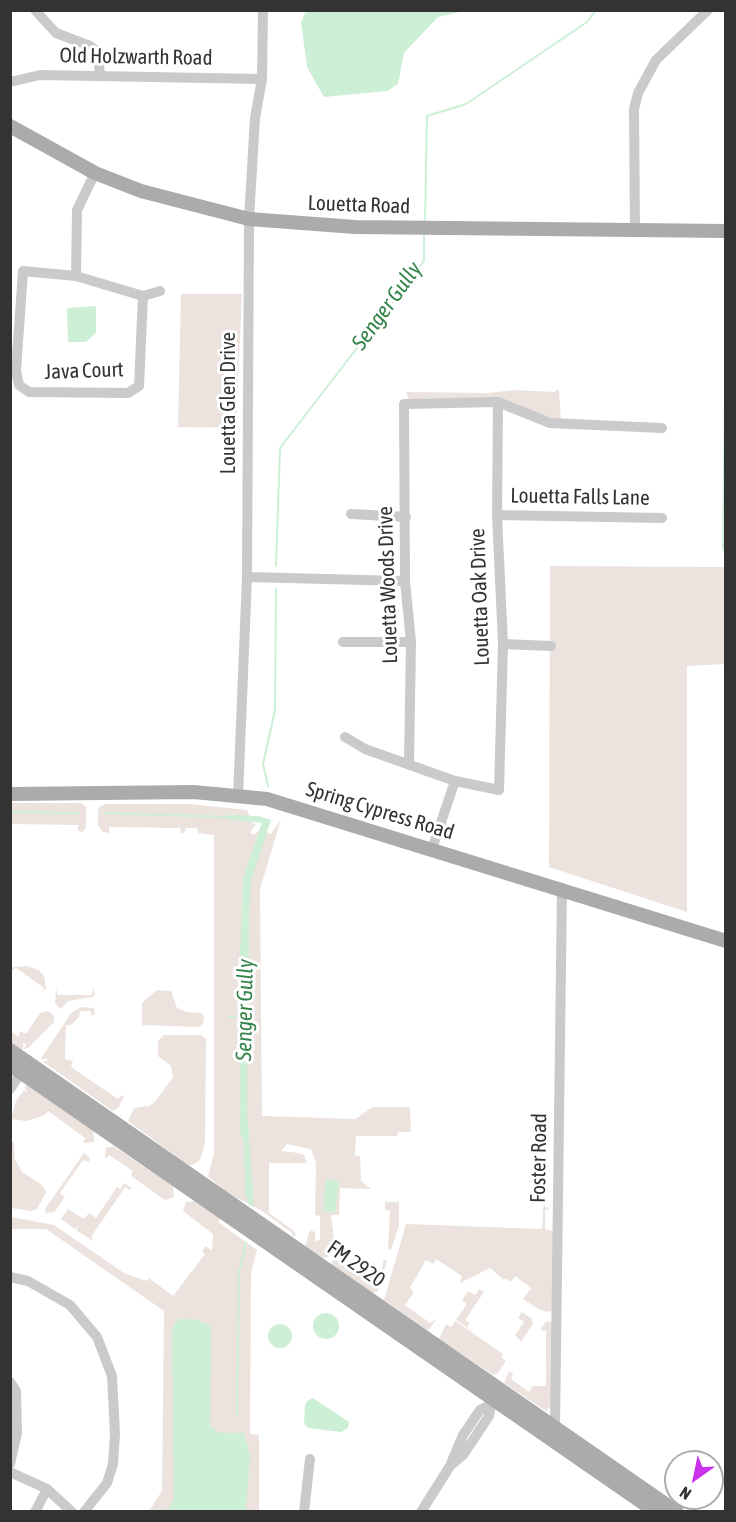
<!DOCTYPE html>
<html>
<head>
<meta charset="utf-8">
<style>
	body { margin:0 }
	#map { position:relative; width:736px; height:1522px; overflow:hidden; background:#fff; font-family:"Asap Condensed",sans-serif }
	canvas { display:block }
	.frame { position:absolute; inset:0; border:12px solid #333; pointer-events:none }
	.north { position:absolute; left:664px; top:1450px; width:60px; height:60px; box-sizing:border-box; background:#fff; border:2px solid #adadad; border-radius:50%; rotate:213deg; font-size:16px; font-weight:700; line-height:24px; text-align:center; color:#333 }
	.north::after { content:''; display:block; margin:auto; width:21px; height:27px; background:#ca31ed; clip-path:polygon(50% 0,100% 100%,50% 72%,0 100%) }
</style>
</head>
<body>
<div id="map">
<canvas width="736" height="1522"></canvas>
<div class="frame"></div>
<div class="north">N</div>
</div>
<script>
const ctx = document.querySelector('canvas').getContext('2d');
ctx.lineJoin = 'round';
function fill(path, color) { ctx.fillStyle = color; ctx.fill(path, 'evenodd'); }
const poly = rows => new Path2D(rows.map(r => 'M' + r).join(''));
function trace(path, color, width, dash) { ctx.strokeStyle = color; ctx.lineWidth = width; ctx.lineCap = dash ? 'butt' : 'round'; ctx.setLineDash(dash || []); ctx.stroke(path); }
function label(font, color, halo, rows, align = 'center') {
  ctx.font = font + ' "Asap Condensed",sans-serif'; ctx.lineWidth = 6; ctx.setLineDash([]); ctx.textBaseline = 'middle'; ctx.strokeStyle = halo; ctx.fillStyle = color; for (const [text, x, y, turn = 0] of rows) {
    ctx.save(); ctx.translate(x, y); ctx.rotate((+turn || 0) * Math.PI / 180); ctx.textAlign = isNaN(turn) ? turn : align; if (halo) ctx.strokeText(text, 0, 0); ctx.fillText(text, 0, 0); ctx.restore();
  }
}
fill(poly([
	[181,294,242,294,236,428,178,427],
	[559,389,561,421,494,399,426,398,410,401,406,392,487,393,516,390,554,392],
	[550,566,725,567,725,664,687,666,687,912,549,867],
	[11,803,81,803,86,807,86,828,82,832,77,830,79,825,11,824],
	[107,804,189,804,247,810,252,823,256,824,250,832,254,835,259,830,271,834,281,819,260,889,262,1116,355,1119,373,1107,410,1107,411,1132,398,1132,397,1136,356,1136,355,1156,360,1156,361,1181,371,1189,340,1188,339,1215,331,1215,335,1248,328,1257,323,1258,305,1246,310,1230,315,1232,315,1241,320,1240,320,1216,315,1215,316,1163,311,1149,287,1144,281,1151,299,1153,304,1155,307,1163,269,1163,269,1213,294,1231,296,1235,293,1237,292,1233,262,1211,226,1192,208,1176,214,1153,214,835,198,833,197,828,186,828,184,833,181,833,180,828,109,827,109,833,103,832,98,826,98,810,100,806],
	[27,966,39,970,44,976,46,988,42,993,44,988,16,968,11,971,13,967],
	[93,989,95,993,93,997,68,1001,61,1009,55,1003,56,989,58,995,92,995],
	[157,990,171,991,177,1008,187,1012,201,1013,204,1017,203,1024,199,1027,142,1025,142,1003],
	[81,1007,94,1008,95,1014,91,1016,91,1011,80,1011,79,1017,71,1025,66,1025,65,1059,73,1061,71,1067,118,1099,122,1095,124,1097,118,1108,113,1111,42,1061,48,1061,46,1058,41,1060,42,1057,71,1013],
	[49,1011,54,1016,54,1022,28,1048,24,1049,26,1044,23,1043,23,1049,20,1049,11,1042,10,1031,19,1037,20,1031,26,1034,40,1013],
	[164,1035,201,1035,206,1039,205,1143,200,1160,193,1165,188,1165,128,1121,134,1108,149,1106,155,1102,173,1077,171,1066,158,1056,158,1041],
	[27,1085,93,1130,94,1142,83,1143,85,1138,48,1111,43,1116,26,1121,11,1119,16,1101,24,1090,28,1093,24,1087],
	[11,1142,14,1142,15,1159,22,1172,42,1185,46,1192,37,1209,32,1211,11,1208],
	[113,1146,173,1186,174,1197,165,1200,131,1176,133,1171,109,1155,105,1159,106,1148],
	[84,1153,90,1158,89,1162,83,1160,60,1193,65,1197,54,1212,46,1213,45,1209],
	[124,1183,132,1188,130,1190,125,1187,91,1237,95,1242,76,1230,79,1224,75,1229,61,1219,68,1209,84,1219,89,1213,96,1218,117,1187,120,1189],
	[544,1197,545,1207,550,1208,545,1210,545,1229,553,1231,553,1310,547,1312,540,1310,523,1299,531,1288,515,1276,511,1282,505,1278,504,1280,490,1268,460,1283,462,1276,436,1259,433,1264,426,1260,410,1288,414,1292,405,1305,430,1323,436,1319,430,1329,427,1330,384,1300,406,1224,542,1229],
	[195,1201,220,1218,218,1222,257,1250,251,1273,250,1434,259,1435,259,1511,149,1511,162,1491,164,1311,46,1229,11,1229,11,1217,54,1225,124,1273,147,1281,149,1278,173,1296,205,1254,202,1252,205,1246,212,1250,213,1234,183,1211,186,1202],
	[385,1202,399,1202,399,1226,391,1250,388,1249,390,1211,385,1210],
	[334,1258,377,1288,384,1259,387,1261,378,1291,373,1293,331,1264],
	[479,1289,484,1292,465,1320,470,1323,467,1327,477,1335,456,1320,467,1304,462,1300,468,1291,475,1295],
	[522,1312,532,1319,533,1324,521,1342,515,1335,524,1322,518,1318],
	[455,1321,503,1354,501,1357,506,1361,498,1373,493,1375,439,1339,446,1324,451,1327],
	[546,1321,554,1322,552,1405,546,1411,504,1383,509,1371,513,1374,511,1379,529,1392,533,1386,546,1386,546,1331,540,1330]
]), '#ece3de');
fill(poly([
	[306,11,306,10,464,11,438,17,404,53,398,84,387,91,324,97,307,67,301,22],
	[96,306,96,333,86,342,68,342,67,308],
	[725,315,725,555,722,548],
	[228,815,258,816,271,820,251,881,249,916,247,1110,254,1207,249,1205,245,1192,244,1145,240,1131,240,954,243,878,262,823,227,819],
	[326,1179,339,1181,335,1213,323,1211],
	'313 1326a13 13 0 1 1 26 0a13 13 0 1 1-26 0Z',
	[180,1319,194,1319,211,1325,210,1427,221,1433,244,1433,250,1456,246,1511,167,1511,174,1499,172,1333,174,1324],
	'268 1336a12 12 0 1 1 24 0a12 12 0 1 1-24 0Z',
	[313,1398,349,1422,348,1428,341,1432,308,1428,304,1423,305,1405,307,1401]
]), '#cdefd6');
trace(poly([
	[425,223,427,116,466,104,587,22,596,10],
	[276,566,280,448,424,261,424,231],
	[268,786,263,764,275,710,276,589],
	[10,812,78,813],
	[105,813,228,817],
	[229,1017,244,1016],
	[237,1414,239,1272,246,1242]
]), '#cdefd6', 2);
trace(poly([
	[35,10,56,33,90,46,98,52,100,76],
	[10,82,40,75,262,79],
	[635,231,634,109,638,93,656,60,708,10],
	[76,276,77,210,95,173],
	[143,296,139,386,128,393,29,392,19,385,16,371,23,271,76,276,143,296,160,291],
	[351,514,406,517],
	[497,515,662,518],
	[247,577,405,581],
	[343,642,411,642],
	[503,644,551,646],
	[345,737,365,749,455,781,499,790,503,644,497,515,498,402],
	[409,764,411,642,405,581,404,404,498,402,550,423,662,428],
	[238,796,247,577,249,219,255,118,262,79,263,10],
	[432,849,455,781],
	[10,1089,25,1067],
	[10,1277,28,1281,70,1305,97,1337,112,1376,115,1434,113,1464,107,1483,84,1512],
	[10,1382,16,1391,17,1433,10,1464],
	[555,1428,562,888],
	[450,1466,463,1455,489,1416,492,1400],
	[10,1472,47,1489,72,1512],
	[35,1512,47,1489],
	[304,1512,310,1459],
	[421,1512,450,1466,463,1435,480,1410,490,1405]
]), '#cacaca', 10);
trace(poly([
	[10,126,95,173,141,191,249,219,355,227,726,231],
	[10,794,194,792,267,799,726,941],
	[10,1050,677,1512],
	[10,1065,656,1512]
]), '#ababab', 14);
label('21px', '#333', '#fff', [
	["Old Holzwarth Road",136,57,1],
	["Louetta Road",359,205,2],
	["Java Court",84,371,-2],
	["Louetta Glen Drive",228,403,-90],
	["Louetta Falls Lane",580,497,1],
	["Louetta Woods Drive",388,585,-92],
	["Louetta Oak Drive",480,597,-92],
	["Spring Cypress Road",380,811,17],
	["Foster Road",539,1158,-89],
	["FM 2920",356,1264,35]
]);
label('italic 22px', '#35854b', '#fff', [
	["Senger Gully",387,306,-54],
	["Senger Gully",245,1010,-89]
]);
</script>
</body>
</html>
